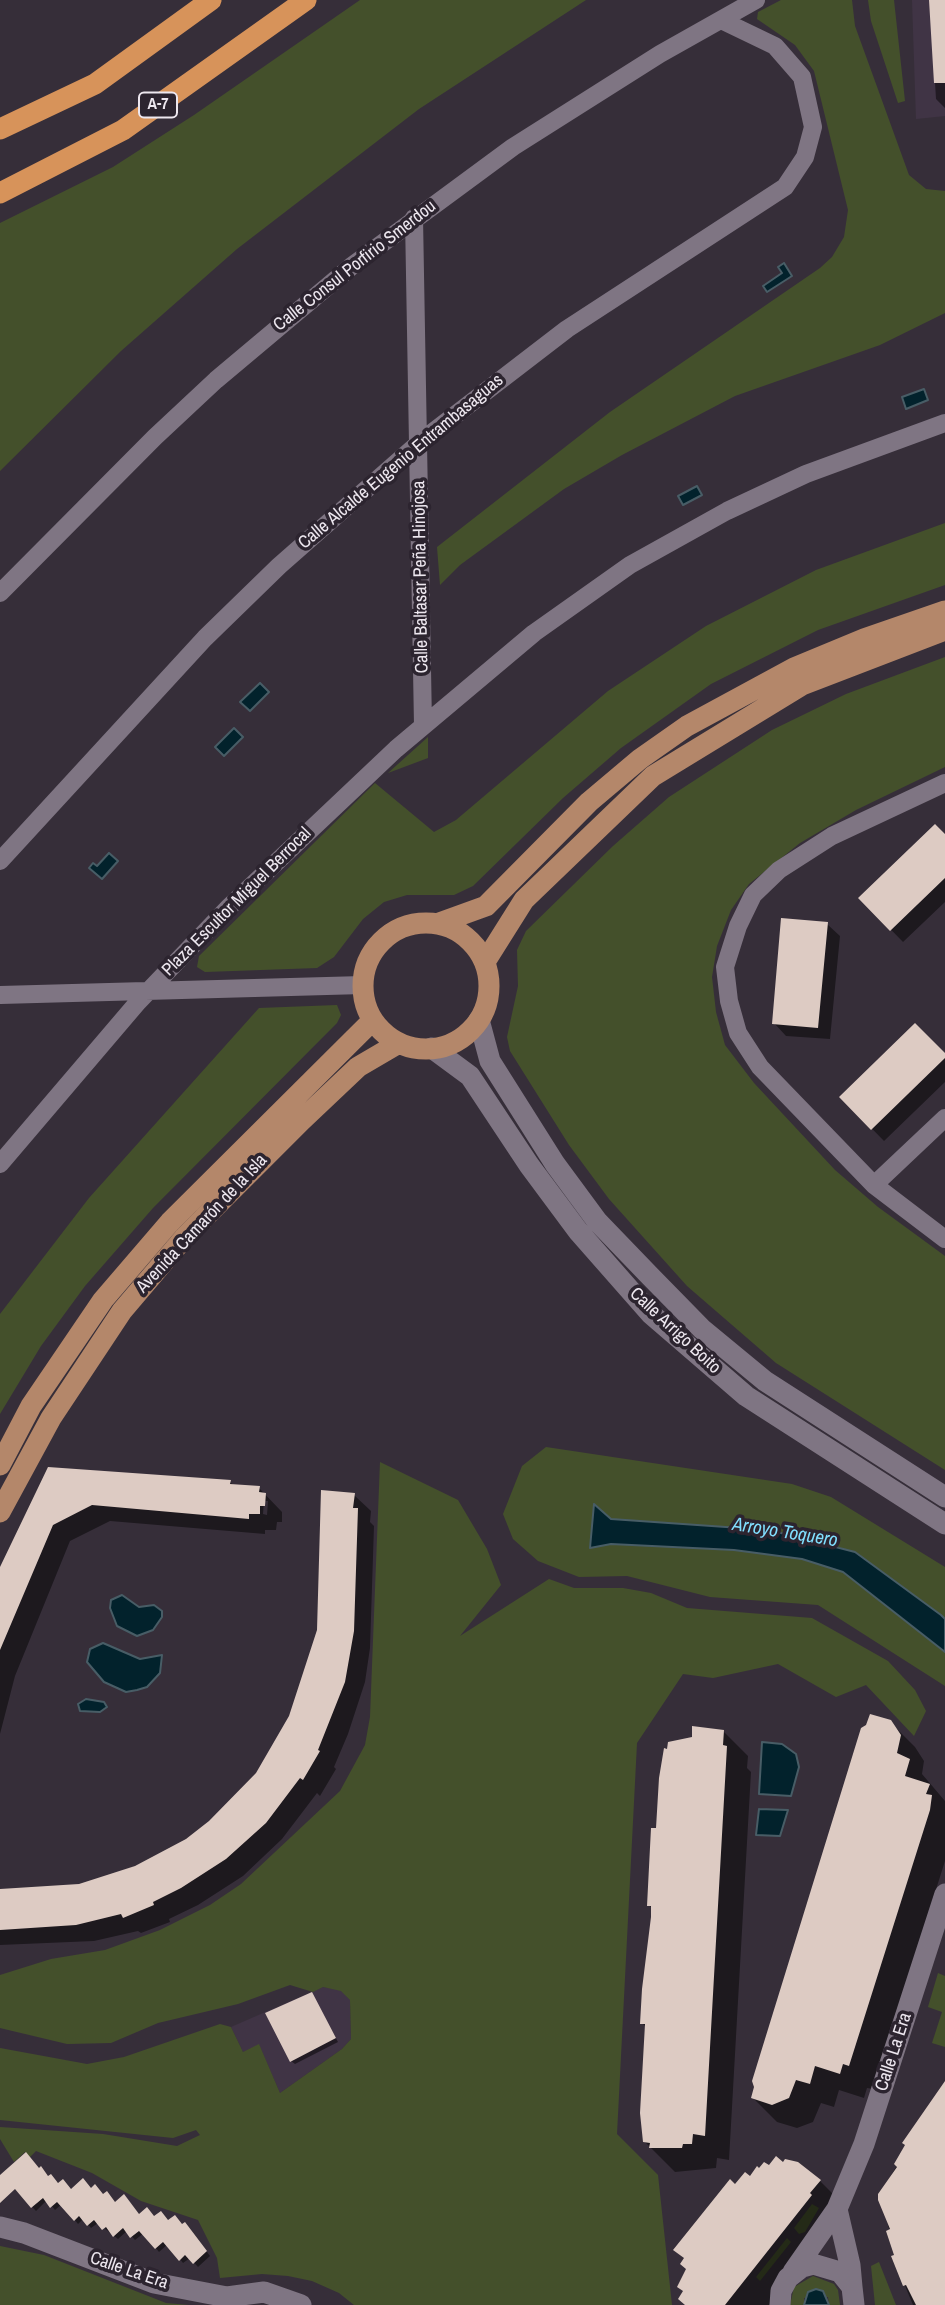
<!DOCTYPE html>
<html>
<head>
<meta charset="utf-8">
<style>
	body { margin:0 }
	canvas { display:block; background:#362e39 }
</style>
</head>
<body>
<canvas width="945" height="2305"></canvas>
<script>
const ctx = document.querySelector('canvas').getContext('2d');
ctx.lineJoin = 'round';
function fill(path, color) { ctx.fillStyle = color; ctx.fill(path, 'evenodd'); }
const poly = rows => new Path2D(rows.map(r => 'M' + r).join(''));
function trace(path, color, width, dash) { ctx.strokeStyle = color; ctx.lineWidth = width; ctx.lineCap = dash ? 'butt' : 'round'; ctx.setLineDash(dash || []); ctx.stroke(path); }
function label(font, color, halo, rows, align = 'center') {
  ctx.font = font + ' "Archivo Narrow",sans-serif'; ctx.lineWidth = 7; ctx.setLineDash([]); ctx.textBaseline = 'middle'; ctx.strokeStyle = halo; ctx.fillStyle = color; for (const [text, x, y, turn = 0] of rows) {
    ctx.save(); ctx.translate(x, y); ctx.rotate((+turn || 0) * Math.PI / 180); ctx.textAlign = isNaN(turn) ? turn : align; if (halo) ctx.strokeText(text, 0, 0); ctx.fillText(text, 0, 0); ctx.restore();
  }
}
fill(poly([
	[912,0,945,0,945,116,916,119],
	[323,1987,341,1990,350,2000,351,2039,342,2049,280,2093,259,2045,243,2052,231,2027]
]), '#403445');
fill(poly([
	[360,0,586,0,419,109,237,249,121,351,0,471,0,223,113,167,194,115],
	[781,0,852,0,855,26,909,175,926,189,945,191,945,313,880,345,735,396,622,455,564,489,460,565,440,585,437,547,610,412,820,268,832,257,844,237,848,210,814,71,795,45,757,19,758,12],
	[868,0,894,0,905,101,898,103,871,21],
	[945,523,945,585,818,630,711,684,621,748,563,798,473,886,454,895,407,895,384,902,363,919,334,957,317,968,205,972,197,967,199,956,375,783,434,832,456,820,608,691,706,626,816,570],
	[945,657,945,767,856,810,800,843,749,884,731,910,717,946,712,977,716,1012,725,1045,754,1083,835,1170,878,1207,945,1256,945,1470,776,1363,687,1286,609,1199,569,1145,510,1051,507,1037,518,986,517,950,526,931,613,846,669,797,772,730,846,694],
	[428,737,428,758,388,773],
	[337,1005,341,1015,337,1023,153,1208,85,1286,41,1346,0,1414,0,1314,89,1198,259,1008],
	[546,1447,792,1484,831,1497,945,1567,945,1619,769,1530,611,1519,590,1547,611,1544,734,1550,802,1559,843,1572,945,1652,945,1686,818,1605,710,1597,627,1576,579,1577,538,1561,513,1539,503,1514,522,1466],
	[380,1462,458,1500,487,1549,501,1585,460,1636,549,1579,574,1588,623,1588,651,1593,687,1608,812,1618,888,1661,915,1690,926,1711,914,1736,866,1685,836,1697,778,1664,713,1678,683,1674,637,1743,617,2134,658,2175,672,2305,354,2305,339,2293,312,2281,288,2276,262,2274,220,2278,217,2258,198,2220,141,2201,92,2173,36,2151,30,2157,25,2152,14,2162,0,2139,0,2127,103,2134,177,2146,200,2135,196,2130,173,2138,0,2120,0,2048,87,2064,124,2057,220,2024,231,2027,243,2052,259,2044,280,2093,342,2049,351,2039,350,2000,341,1991,323,1987,313,1992,290,1985,238,2004,158,2023,111,2043,67,2044,0,2028,0,1975,51,1959,105,1950,160,1930,210,1905,241,1884,340,1791,365,1745,370,1717],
	[938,1973,945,1976,945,2047,932,2043,942,2012,928,2007],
	[812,2204,819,2208,805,2232,799,2234,794,2228],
	[787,2238,791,2242,760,2281,756,2277],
	[0,2246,44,2255,166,2303,189,2305,0,2305],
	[879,2262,896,2305,875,2305,871,2266],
	[813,2276,834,2284,838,2290,840,2305,829,2305,828,2297,804,2298,804,2305,790,2305,794,2287]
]), '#44502b');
const water = poly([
	[784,263,792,276,767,292,763,286,782,273,778,267,784,263],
	[924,389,928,400,906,409,902,397,924,389],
	[697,486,702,495,683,505,678,496,697,486],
	[260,683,269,692,250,711,240,702,260,683],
	[234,728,243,737,224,756,215,747,234,728],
	[109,853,118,861,102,879,89,868,93,863,97,866,109,853],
	[594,1504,611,1519,769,1530,855,1552,941,1615,945,1619,945,1652,843,1572,802,1559,734,1550,611,1544,590,1548,594,1504],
	[122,1595,139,1607,154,1605,162,1611,162,1617,153,1630,137,1636,117,1626,110,1608,111,1600,122,1595],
	[103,1643,140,1659,162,1655,160,1673,147,1687,137,1690,126,1692,104,1682,87,1662,90,1649,103,1643],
	[86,1699,104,1702,107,1707,100,1712,80,1711,78,1704,86,1699],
	[762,1742,782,1744,796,1754,799,1767,791,1796,759,1794,762,1742],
	[759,1809,788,1810,780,1836,756,1835,759,1809],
	[816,2289,823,2291,829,2305,804,2305,808,2292,816,2289]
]);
fill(water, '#02222c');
trace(water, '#485d66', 2);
fill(poly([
	[945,1,945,108,936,99,930,2],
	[945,836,945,902,903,942,860,898],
	[827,924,840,936,830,1039,786,1036,774,1023],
	[945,1055,945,1082,884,1141,841,1097],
	[49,1469,230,1482,234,1486,259,1488,282,1512,282,1522,277,1522,276,1530,265,1530,265,1534,110,1521,70,1541,15,1676,0,1734,0,1572],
	[264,1501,268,1501,267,1515,263,1514],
	[354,1495,371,1511,370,1522,374,1526,370,1648,365,1682,348,1734,334,1767,336,1769,320,1796,317,1793,282,1839,243,1876,198,1905,169,1919,170,1922,141,1933,138,1931,94,1941,0,1945,0,1889,51,1890,98,1881,160,1856,187,1840,225,1810,257,1774,291,1717,305,1678],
	[890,1722,915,1747,924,1761,922,1774,945,1801,945,1861,873,2089,867,2088,864,2098,839,2090,834,2107,821,2103,813,2122,797,2128,777,2122,753,2098],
	[694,1728,723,1731,748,1756,747,1768,751,1772,729,2160,717,2158,716,2168,675,2172,644,2141,646,2027,642,2023,653,1909,649,1905,657,1830,694,1739],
	[312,1994,338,2042,295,2064,291,2061],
	[945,2085,945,2305,913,2305,893,2257,896,2256,880,2194],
	[39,2170,71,2191,91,2190,139,2216,189,2228,210,2256,198,2267,190,2258,183,2263,168,2244,159,2252,144,2233,135,2240,127,2231,118,2239,98,2223,91,2228,83,2219,78,2224,62,2204,55,2210,47,2200,36,2211,2,2175],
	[750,2178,820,2181,844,2205,769,2305,686,2305,736,2186]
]), '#0007');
fill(poly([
	[929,0,945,0,945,83,934,83],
	[935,824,945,834,945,878,890,931,858,898],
	[781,918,828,922,818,1028,772,1024],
	[915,1023,945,1053,945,1058,871,1130,839,1097],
	[48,1467,231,1480,230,1484,260,1486,259,1492,266,1493,265,1506,260,1506,260,1514,249,1514,249,1519,92,1505,53,1525,0,1650,0,1567],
	[321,1490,355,1493,353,1508,358,1508,354,1631,345,1682,318,1750,320,1751,303,1780,300,1778,266,1823,226,1859,181,1888,153,1902,154,1905,123,1918,121,1914,76,1925,0,1930,0,1889,79,1884,135,1866,186,1839,209,1821,256,1773,289,1716,317,1630],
	[870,1714,891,1720,901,1735,897,1753,910,1759,905,1776,930,1784,926,1794,932,1795,930,1810,849,2066,843,2064,840,2074,815,2066,810,2084,796,2080,789,2098,772,2105,751,2098,754,2087,752,2081,861,1728,866,1725],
	[692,1726,724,1730,723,1745,727,1746,705,2136,693,2134,692,2144,683,2144,682,2148,649,2148,650,2143,643,2142,640,2113,645,2024,640,2024,642,1989,651,1917,651,1906,647,1906,651,1828,656,1828,659,1778,664,1748,667,1749,668,1742,692,1737],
	[312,1992,336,2038,290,2062,265,2013],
	[945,2081,945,2305,916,2305,906,2285,903,2286,891,2256,894,2255,886,2231,890,2229,878,2200,878,2194,897,2167,894,2164,905,2145,902,2143],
	[26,2152,39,2168,41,2166,48,2176,51,2174,58,2183,63,2179,71,2189,83,2178,91,2188,95,2184,103,2194,107,2191,115,2202,124,2194,139,2214,147,2207,154,2216,161,2211,168,2220,175,2215,182,2224,185,2222,207,2251,193,2264,185,2255,179,2261,163,2242,155,2249,139,2231,130,2238,123,2228,113,2237,106,2227,102,2230,94,2220,87,2226,79,2216,74,2221,57,2202,50,2208,43,2198,31,2208,15,2189,0,2203,0,2175],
	[776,2156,783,2162,785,2159,798,2162,821,2180,810,2193,812,2195,725,2305,685,2305,678,2299,683,2291,677,2287,686,2269,680,2264,684,2258,673,2250,730,2179,735,2184,745,2172,750,2176,757,2166,759,2168,764,2162,769,2165]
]), '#ddcbc3');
trace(poly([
	[414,218,423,725],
	[0,593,155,437,216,380,353,265,513,147,660,54,756,0],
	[945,783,832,836,779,870,753,895,738,926,725,967,729,1001,738,1033,760,1067,874,1185,945,1239],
	[0,861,205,638,279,566,420,442,567,329,785,187,805,157,813,127,802,77,775,46,721,20],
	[0,995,363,985],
	[0,1164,138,1002,229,907,396,749,534,633,630,565,727,511,806,474,945,423],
	[874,1185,945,1118]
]), '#7f7583', 18);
trace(poly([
	[479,1020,490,1061,555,1164,597,1221,650,1276,702,1329,765,1381,945,1497],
	[432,1048,470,1076,529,1165,578,1231,651,1314,746,1396,945,1524],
	[837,2209,850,2265,852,2287],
	[0,2227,24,2233,154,2283,227,2297,264,2292,301,2305],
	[793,2272,837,2209,864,2144,945,1894],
	[780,2305,781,2291,788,2278,802,2267,813,2264,840,2272,852,2287,854,2305]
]), '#7f7583', 21);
trace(poly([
	[439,923,486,906,589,802,640,759,687,726,794,668,864,639,945,611],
	'363 986a63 63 0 1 1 126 0a63 63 0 1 1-126 0Z',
	[485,962,524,900,653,776,802,685,945,630],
	[0,1465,31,1406,103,1300,170,1222,373,1020],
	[0,1512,51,1418,122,1311,184,1238,302,1120,358,1067,399,1043]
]), '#b4876a', 21);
trace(poly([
	[0,129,95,84,211,0],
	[0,193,123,130,306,0]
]), '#d7935a', 21);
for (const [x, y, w] of [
	[158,105,38]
]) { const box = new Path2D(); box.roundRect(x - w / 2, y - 12.5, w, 25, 5); ctx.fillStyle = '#2c242f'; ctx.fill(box); trace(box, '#ede7ef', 2); }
label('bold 16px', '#ede7ef', null, [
	["A-7",158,105]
]);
label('18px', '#ede7ef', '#2c242f', [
	["Calle Consul Porfirio Smerdou",355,266,-38],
	["Calle Alcalde Eugenio Entrambasaguas",401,462,-40],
	["Calle Baltasar Peña Hinojosa",421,577,-91],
	["Plaza Escultor Miguel Berrocal",237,902,-45],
	["Avenida Camarón de la Isla",202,1224,-47],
	["Calle Arrigo Boito",675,1331,43],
	["Calle La Era",894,2052,-72],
	["Calle La Era",129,2271,19]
]);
label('italic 19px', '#81dffe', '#2c242f', [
	["Arroyo Toquero",785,1533,9]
]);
</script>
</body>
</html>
